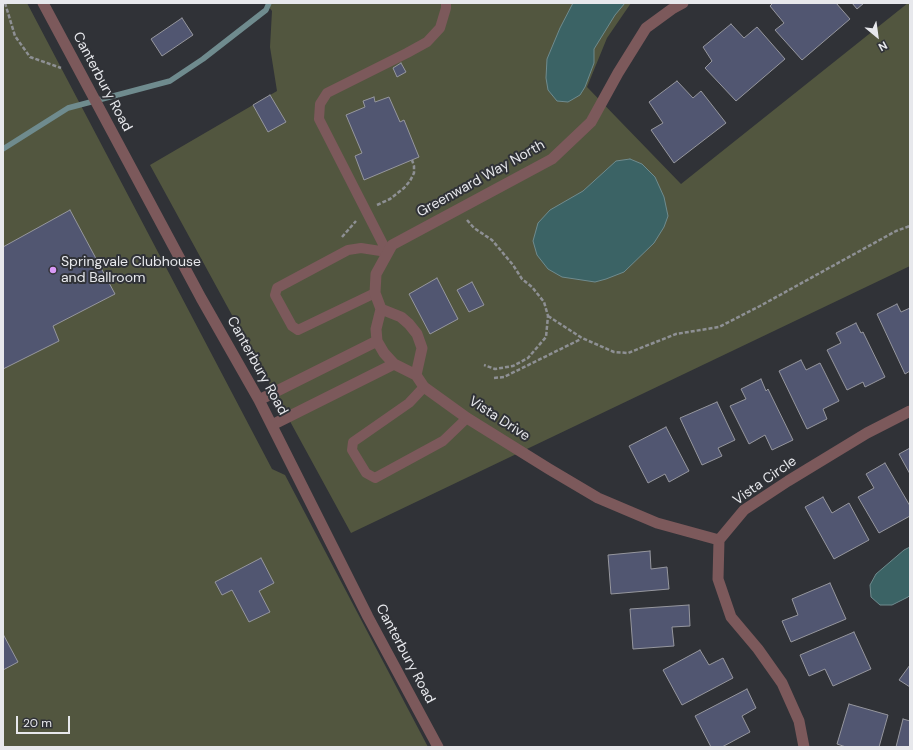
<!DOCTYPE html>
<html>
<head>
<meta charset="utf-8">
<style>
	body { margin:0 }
	#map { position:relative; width:913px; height:750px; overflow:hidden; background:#303237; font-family:"DM Sans",sans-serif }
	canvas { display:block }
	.frame { position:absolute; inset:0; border:4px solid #e7e8ec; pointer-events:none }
	.north { position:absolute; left:857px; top:16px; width:40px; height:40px; -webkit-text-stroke:3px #303237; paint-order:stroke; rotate:151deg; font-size:11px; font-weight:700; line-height:16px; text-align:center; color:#e7e8ec }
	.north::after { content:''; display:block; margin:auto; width:14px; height:18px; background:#e7e8ec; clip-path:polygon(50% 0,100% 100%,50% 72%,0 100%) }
	.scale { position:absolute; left:16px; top:716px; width:54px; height:18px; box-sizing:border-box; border:2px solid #e7e8ec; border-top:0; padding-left:5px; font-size:12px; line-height:14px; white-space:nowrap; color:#e7e8ec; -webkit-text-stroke:3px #303237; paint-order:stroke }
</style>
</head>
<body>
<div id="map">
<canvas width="913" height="750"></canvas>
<div class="frame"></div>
<div class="north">N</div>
<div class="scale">20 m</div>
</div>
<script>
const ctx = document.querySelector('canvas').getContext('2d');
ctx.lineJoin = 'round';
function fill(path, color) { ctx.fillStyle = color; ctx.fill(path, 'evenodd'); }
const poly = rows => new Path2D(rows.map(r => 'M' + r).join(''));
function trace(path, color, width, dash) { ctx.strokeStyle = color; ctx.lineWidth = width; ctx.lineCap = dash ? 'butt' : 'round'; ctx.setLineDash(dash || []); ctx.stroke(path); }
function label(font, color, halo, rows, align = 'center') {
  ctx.font = font + ' "DM Sans",sans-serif'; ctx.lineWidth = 4; ctx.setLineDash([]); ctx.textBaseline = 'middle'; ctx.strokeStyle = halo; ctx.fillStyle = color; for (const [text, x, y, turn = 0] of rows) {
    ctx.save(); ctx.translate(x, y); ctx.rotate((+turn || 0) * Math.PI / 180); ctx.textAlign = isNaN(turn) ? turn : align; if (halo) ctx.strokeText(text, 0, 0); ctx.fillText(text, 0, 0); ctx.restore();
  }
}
fill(poly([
	[3,3,27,3,272,469,285,475,428,747,3,747],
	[266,3,631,3,607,38,587,87,681,184,908,3,910,3,910,266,351,533,150,165,277,91,270,47,272,11]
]), '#52563f');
const water = poly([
	[573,3,625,3,615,15,594,49,594,63,585,87,580,95,568,102,557,101,548,90,546,78,547,59,560,28,573,3],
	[630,159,642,164,655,177,664,197,668,216,664,227,654,243,624,272,606,279,595,282,562,277,548,269,537,255,533,241,538,223,550,210,583,191,616,161,630,159],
	[910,547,910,595,908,597,892,605,880,605,871,597,870,585,876,574,904,550,910,547]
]);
fill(water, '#3b6365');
trace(water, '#6f8b8e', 1);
trace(poly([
	[3,149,68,108,170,81,203,59,266,10,269,3]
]), '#6f8b8e', 5.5);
const building = poly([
	[773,3,836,3,850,19,802,60,775,30,784,23,770,6,773,3],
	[852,3,864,3,857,9,852,3],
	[182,18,193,35,162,56,151,39,182,18],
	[731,24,744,38,757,27,785,59,736,101,705,68,712,61,703,47,731,24],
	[401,63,406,72,397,77,393,68,401,63],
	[677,81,693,98,701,91,726,123,674,163,651,130,663,123,649,102,677,81],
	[270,95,286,122,268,132,253,105,270,95],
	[374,97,375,102,389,97,400,122,404,120,419,157,364,180,355,156,362,153,346,115,365,107,363,101,374,97],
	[70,210,115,294,53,326,59,341,3,369,3,247,70,210],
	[437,278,458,319,430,334,409,294,437,278],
	[472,282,484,305,469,312,457,290,472,282],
	[897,304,901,312,910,308,910,371,905,374,877,314,897,304],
	[856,323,861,333,863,332,885,377,865,387,863,382,847,390,827,350,841,343,836,333,856,323],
	[801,360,806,370,820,363,839,401,823,409,827,419,807,429,779,371,801,360],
	[761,379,766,391,768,389,793,440,772,450,765,435,749,444,730,406,746,399,741,389,761,379],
	[717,402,735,440,718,448,722,456,702,465,680,418,717,402],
	[666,427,689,471,669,482,665,474,648,483,629,446,666,427],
	[910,448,910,474,899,454,910,448],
	[885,463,910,506,910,516,879,533,858,497,874,488,866,474,885,463],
	[823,497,832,513,849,503,869,540,834,559,805,507,823,497],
	[650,551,651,569,667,567,669,589,611,594,608,555,650,551],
	[261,558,274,583,259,591,270,612,249,622,232,590,222,595,215,582,261,558],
	[830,583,846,619,791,642,782,621,798,615,792,599,830,583],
	[689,605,690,626,672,627,674,646,633,649,630,609,689,605],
	[854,632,871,669,833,686,825,669,809,676,800,655,854,632],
	[3,634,18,662,3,670,3,634],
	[700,650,709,665,723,658,733,678,682,705,663,670,700,650],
	[910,665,910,687,899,680,910,665],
	[747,689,756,708,742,716,750,732,722,747,711,747,695,716,747,689],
	[849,704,888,715,879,747,846,747,837,744,849,704],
	[903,719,910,721,910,747,896,747,903,719]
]);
fill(building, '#515671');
trace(building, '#96979e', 1);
trace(poly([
	[5,3,15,36,30,57,61,68],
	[377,205,390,199,404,188,410,181,414,173,414,166,412,160],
	[467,220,474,228,492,240,513,265,522,279,532,287,544,302,548,316,546,337,528,358,513,366,495,369,484,365],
	[342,237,356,221],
	[548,316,582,338,614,352,628,353,676,334,719,327,760,306,896,231,910,226],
	[494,378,504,377,581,339]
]), '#8e9094', 2.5, [4, 2]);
trace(poly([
	[387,252,319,119,320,104,327,93,407,53,427,42,440,28,446,8,446,3],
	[375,293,298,330,292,326,275,295,277,288,348,250,361,248,387,252],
	[424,387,409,403,353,442,352,450,366,473,375,478,443,441,467,418]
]), '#7c595b', 10);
trace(poly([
	[43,3,201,298,259,400,368,617,438,747],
	[683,3,672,9,646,28,618,73,591,122,552,159,392,245,376,274,375,293,381,309,376,329,377,341,384,353,394,364,416,375,424,387,467,418,549,469,598,498,657,523,719,540],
	[381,309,401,317,409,324,417,334,422,348,416,375],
	[259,400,377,341],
	[272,425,394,364],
	[804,747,799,721,782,683,758,649,731,617,718,579,719,540,744,510,788,481,867,433,910,411]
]), '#7c595b', 11);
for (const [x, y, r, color] of [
	[53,270,4,"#d99af7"]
]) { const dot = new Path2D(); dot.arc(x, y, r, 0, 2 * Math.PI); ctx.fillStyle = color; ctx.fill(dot); trace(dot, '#303237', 1.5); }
label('14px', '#e7e8ec', '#303237', [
	["Canterbury Road",102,82,62],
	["Greenward Way North",481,179,-29],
	["Canterbury Road",257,366,61],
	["Vista Drive",499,419,33],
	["Vista Circle",765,481,-35],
	["Canterbury Road",405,654,62]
]);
label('14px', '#e7e8ec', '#303237', [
	["Springvale Clubhouse",61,262],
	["and Ballroom",61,278]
], 'left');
</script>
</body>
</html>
